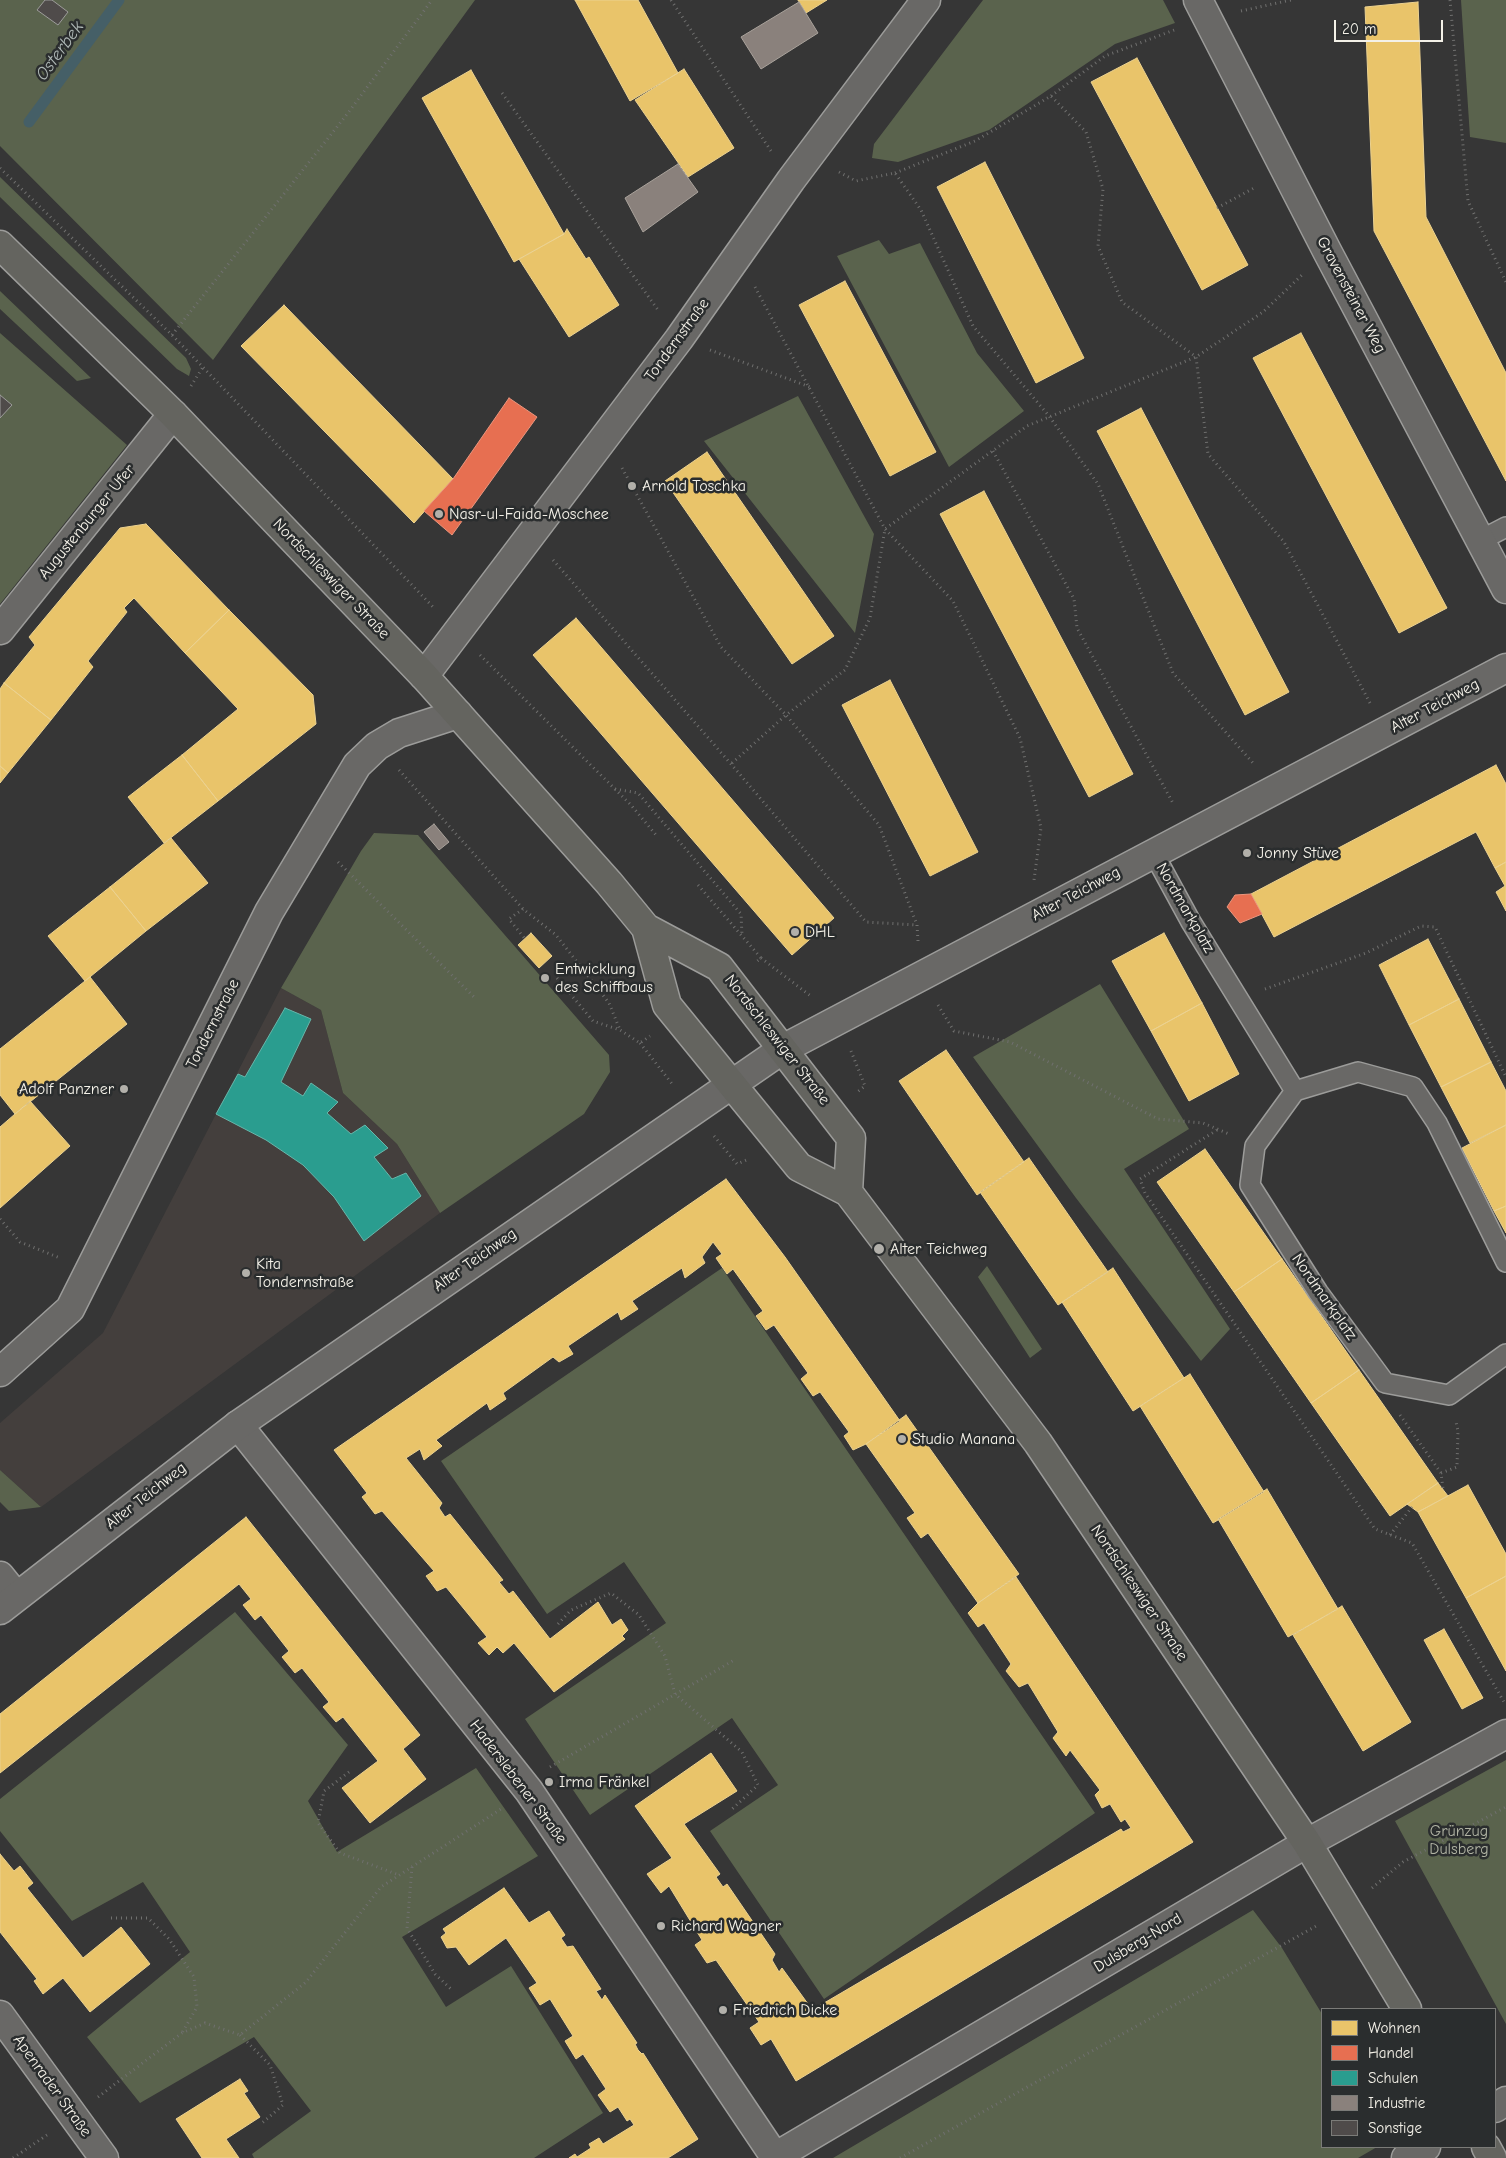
<!DOCTYPE html>
<html>
<head>
<meta charset="utf-8">
<style>
	body { margin:0 }
	#map { position:relative; width:1506px; height:2158px; overflow:hidden; background:#363636; font-family:"Comic Neue",sans-serif }
	canvas { display:block }
	.legend { position:absolute; left:1321px; top:2008px; width:175px; height:140px; box-sizing:border-box; background:#2a2d2e; border:1px solid #7b7b78; margin:0; padding:6px 9px; list-style:none; font-size:15px; color:#f4f1e8 }
	.legend li { display:flex; align-items:center; gap:10px; height:25px }
	.legend b { width:25px; border:1px solid #7b7b78 }
	.scale { position:absolute; left:1334px; top:20px; width:109px; height:22px; box-sizing:border-box; border:2px solid #f4f1e8; border-top:0; padding-left:6px; font-size:15px; line-height:18px; white-space:nowrap; color:#f4f1e8; -webkit-text-stroke:4px #2a2d2e; paint-order:stroke }
</style>
</head>
<body>
<div id="map">
<canvas width="1506" height="2158"></canvas>
<ul class="legend">
<li><b style="height:14px;background:#e9c46a"></b>Wohnen</li>
<li><b style="height:14px;background:#e76f51"></b>Handel</li>
<li><b style="height:14px;background:#2a9d8f"></b>Schulen</li>
<li><b style="height:14px;background:#8a817c"></b>Industrie</li>
<li><b style="height:14px;background:#4f4b4a"></b>Sonstige</li>
</ul>
<div class="scale">20 m</div>
</div>
<script>
const ctx = document.querySelector('canvas').getContext('2d');
ctx.lineJoin = 'round';
function fill(path, color) { ctx.fillStyle = color; ctx.fill(path, 'evenodd'); }
const poly = rows => new Path2D(rows.map(r => 'M' + r).join(''));
function trace(path, color, width, dash) { ctx.strokeStyle = color; ctx.lineWidth = width; ctx.lineCap = dash ? 'butt' : 'round'; ctx.setLineDash(dash || []); ctx.stroke(path); }
function label(font, color, halo, rows, align = 'center') {
  ctx.font = font + ' "Comic Neue",sans-serif'; ctx.lineWidth = 5; ctx.setLineDash([]); ctx.textBaseline = 'middle'; ctx.strokeStyle = halo; ctx.fillStyle = color; for (const [text, x, y, turn = 0] of rows) {
    ctx.save(); ctx.translate(x, y); ctx.rotate((+turn || 0) * Math.PI / 180); ctx.textAlign = isNaN(turn) ? turn : align; if (halo) ctx.strokeText(text, 0, 0); ctx.fillText(text, 0, 0); ctx.restore();
  }
}
fill(poly([
	[281,988,321,1010,343,1093,397,1144,440,1213,41,1507,0,1470,0,1423,103,1333]
]), '#443f3d');
fill(poly([
	[0,0,475,0,213,360,0,146],
	[983,0,1163,0,1175,23,1115,44,989,130,898,162,872,158,874,144],
	[1461,0,1506,0,1506,143,1470,137],
	[0,177,186,358,191,369,189,376,177,369,0,197],
	[879,240,889,254,920,243,977,353,1024,411,949,467,837,256],
	[0,291,91,378,77,381,0,309],
	[0,333,127,445,0,604],
	[798,396,874,534,855,633,704,441],
	[374,833,418,835,609,1055,610,1072,584,1114,440,1213,397,1144,343,1093,321,1010,281,988,361,851],
	[1100,984,1189,1129,1124,1169,1230,1329,1201,1361,1076,1198,973,1057],
	[987,1266,1042,1349,1030,1358,978,1277],
	[722,1268,1095,1813,824,1999,710,1831,778,1785,732,1718,590,1815,525,1719,666,1623,624,1562,547,1614,441,1461],
	[0,1470,41,1507,9,1511,0,1502],
	[235,1612,348,1745,308,1801,337,1852,476,1768,538,1856,402,1937,446,2007,511,1966,603,2113,534,2158,254,2158,252,2154,311,2111,254,2037,140,2103,87,2037,190,1952,143,1882,72,1921,0,1831,0,1799],
	[1506,1760,1506,2024,1395,1821],
	[1253,1910,1282,1948,1322,2014,1322,2147,1377,2147,1358,2158,833,2158]
]), '#5a634d');
const homes = poly([
	[575,0,638,0,678,73,630,101,575,0],
	[798,0,827,0,806,13,798,0],
	[1418,2,1426,217,1506,373,1506,481,1374,231,1365,7,1418,2],
	[1137,58,1248,265,1202,290,1091,82,1137,58],
	[684,69,734,148,688,177,635,100,684,69],
	[471,70,564,234,514,262,422,98,471,70],
	[985,162,1084,358,1036,383,937,187,985,162],
	[567,229,586,259,589,257,619,305,569,337,519,259,564,234,567,229],
	[845,281,936,452,890,476,799,305,845,281],
	[284,305,453,479,414,523,241,346,284,305],
	[1301,333,1447,608,1399,633,1253,358,1301,333],
	[1141,408,1289,692,1245,715,1097,431,1141,408],
	[707,452,834,636,792,664,665,481,707,452],
	[984,491,1133,774,1089,797,940,514,984,491],
	[146,524,229,610,185,653,134,598,124,608,127,612,88,661,93,667,51,720,4,683,35,645,29,637,120,528,146,524],
	[229,610,313,695,316,724,218,801,182,755,238,709,185,653,229,610],
	[576,618,834,918,792,955,533,655,576,618],
	[890,680,978,852,930,876,842,705,890,680],
	[4,683,51,720,8,773,0,766,0,689,4,683],
	[182,755,218,801,164,843,128,797,182,755],
	[1496,765,1506,784,1506,862,1495,868,1476,832,1274,937,1251,894,1496,765],
	[0,766,8,773,0,783,0,766],
	[171,838,208,883,146,931,110,887,171,838],
	[1506,862,1506,911,1496,892,1505,886,1495,868,1506,862],
	[110,887,146,931,85,981,48,936,110,887],
	[531,933,552,956,539,968,518,945,531,933],
	[1164,933,1202,1003,1151,1031,1112,961,1164,933],
	[1428,939,1459,999,1409,1025,1379,965,1428,939],
	[90,977,127,1024,15,1114,0,1095,0,1049,90,977],
	[1459,999,1491,1062,1441,1087,1409,1025,1459,999],
	[1202,1003,1239,1074,1189,1101,1151,1031,1202,1003],
	[946,1050,1024,1162,977,1195,899,1081,946,1050],
	[1491,1062,1506,1091,1506,1125,1470,1143,1441,1087,1491,1062],
	[30,1101,70,1146,0,1208,0,1127,30,1101],
	[1506,1125,1506,1206,1494,1211,1462,1148,1506,1125],
	[1205,1149,1282,1259,1234,1292,1157,1182,1205,1149],
	[1029,1158,1108,1272,1058,1305,980,1192,1029,1158],
	[726,1179,785,1257,900,1421,866,1444,853,1450,844,1436,849,1432,820,1392,813,1396,801,1379,808,1373,774,1325,766,1330,756,1316,763,1311,733,1269,727,1274,716,1258,722,1254,713,1242,702,1257,705,1263,685,1278,682,1268,632,1301,638,1309,621,1320,618,1312,568,1346,573,1354,559,1362,553,1357,503,1393,506,1399,490,1410,487,1403,436,1440,442,1446,424,1460,420,1449,406,1458,442,1503,439,1508,445,1517,450,1514,503,1580,499,1582,509,1594,513,1591,550,1639,598,1602,612,1625,621,1619,628,1630,622,1636,625,1639,554,1692,514,1643,503,1653,497,1647,489,1655,478,1643,487,1637,446,1587,437,1591,426,1576,434,1571,382,1511,375,1514,362,1497,367,1493,334,1450,726,1179],
	[1506,1206,1506,1233,1494,1211,1506,1206],
	[1282,1259,1359,1370,1311,1403,1234,1292,1282,1259],
	[1113,1268,1184,1378,1133,1411,1062,1302,1113,1268],
	[1359,1370,1438,1483,1390,1516,1311,1403,1359,1370],
	[1190,1374,1264,1492,1213,1523,1140,1406,1190,1374],
	[906,1415,1019,1574,978,1603,928,1533,921,1538,907,1518,915,1513,866,1444,906,1415],
	[1438,1483,1448,1496,1418,1512,1407,1504,1438,1483],
	[1468,1485,1506,1554,1506,1576,1466,1598,1418,1512,1468,1485],
	[1267,1489,1338,1609,1288,1637,1218,1519,1267,1489],
	[246,1517,420,1735,403,1749,426,1779,370,1823,342,1788,378,1761,343,1717,336,1722,323,1707,329,1702,302,1668,295,1673,282,1657,289,1651,261,1615,255,1620,243,1605,251,1599,239,1584,0,1773,0,1714,246,1517],
	[1506,1576,1506,1671,1466,1598,1506,1576],
	[1016,1577,1193,1842,796,2081,771,2039,761,2045,750,2028,759,2022,716,1960,707,1963,695,1945,702,1940,669,1886,661,1893,647,1874,672,1858,635,1806,711,1753,737,1791,684,1824,720,1874,716,1877,723,1887,727,1884,775,1954,772,1960,779,1972,782,1968,816,2015,822,2013,819,2006,1121,1829,1123,1832,1131,1828,1125,1819,1121,1822,1110,1804,1102,1808,1095,1795,1100,1790,1070,1750,1066,1756,1053,1738,1058,1732,1028,1683,1019,1687,1006,1671,1011,1664,984,1623,978,1627,968,1613,978,1603,1016,1577],
	[1342,1606,1411,1722,1363,1751,1293,1635,1342,1606],
	[1444,1629,1483,1698,1462,1709,1424,1640,1444,1629],
	[0,1854,14,1871,20,1866,33,1883,27,1888,83,1958,121,1927,150,1964,90,2012,63,1978,43,1994,34,1981,37,1979,0,1932,0,1854],
	[504,1888,529,1923,549,1911,565,1935,561,1938,567,1947,573,1946,601,1989,596,1991,602,2000,605,1995,637,2043,635,2044,638,2050,642,2054,643,2053,698,2139,668,2158,569,2158,575,2154,577,2157,591,2148,589,2144,599,2138,603,2144,634,2125,630,2119,627,2121,618,2107,610,2112,598,2095,606,2089,583,2054,576,2059,565,2041,573,2036,550,1999,540,2005,529,1988,537,1983,506,1938,469,1965,456,1947,447,1948,441,1937,446,1933,443,1929,504,1888],
	[240,2079,248,2091,244,2093,260,2117,226,2139,239,2158,202,2158,176,2119,240,2079]
]);
fill(homes, '#e9c46a');
trace(homes, '#ecd290', 1);
const shops = poly([
	[509,398,537,417,452,535,424,511,453,479,509,398],
	[1251,894,1262,914,1240,923,1227,907,1235,895,1251,894]
]);
fill(shops, '#e76f51');
trace(shops, '#eb967e', 1);
const schools = poly([
	[285,1008,311,1019,281,1082,303,1096,311,1083,338,1102,327,1113,351,1134,365,1125,388,1148,374,1157,392,1179,406,1173,421,1196,364,1241,334,1197,303,1165,266,1140,216,1114,238,1074,245,1077,285,1008]
]);
fill(schools, '#2a9d8f');
trace(schools, '#67b6aa', 1);
const industry = poly([
	[799,2,818,33,761,69,741,37,799,2],
	[678,164,698,192,643,232,625,198,678,164],
	[434,824,449,842,439,850,424,832,434,824]
]);
fill(industry, '#8a817c');
trace(industry, '#aaa39c', 1);
trace(poly([
	[29,122,119,0]
]), '#455f67', 11);
const building = poly([
	[45,0,52,0,68,12,58,25,37,10,45,0],
	[0,395,12,405,0,418,0,395]
]);
fill(building, '#4f4b4a');
trace(building, '#9c9c9a', 1);
const service = poly([
	[1481,540,1506,527],
	[1154,854,1191,922,1295,1091],
	[1506,1262,1437,1123,1413,1087,1358,1072,1295,1091,1255,1146,1250,1185,1318,1292,1385,1383,1449,1395,1506,1354]
]);
const minor = poly([
	[1198,0,1327,251,1506,589],
	[0,630,173,414],
	[424,676,679,339,791,180,926,0],
	[0,1372,70,1309,269,912,357,765,377,746,399,733,458,714],
	[238,1425,529,1791,775,2157],
	[0,1576,16,1596],
	[0,2015,104,2158],
	[1495,2108,1506,2101],
	[773,2158,1307,1843,1506,1734],
	[1406,2158,1426,2147]
]);
const tertiary = poly([
	[0,1610,238,1425,783,1049,1506,668]
]);
const primary = poly([
	[0,245,173,414,424,676,609,883,646,928,719,967,851,1138,848,1192],
	[646,928,667,1005,799,1167,848,1192,1038,1443,1307,1843,1407,2009],
	[1486,2147,1492,2158]
]);
trace(service, '#9c9c9a', 22);
trace(minor, '#9c9c9a', 31);
trace(tertiary, '#9c9c9a', 31);
trace(primary, '#9c9c9a', 31);
trace(poly([
	[671,0,771,151],
	[1450,0,1468,201,1506,282],
	[1241,11,1291,0],
	[502,93,658,310],
	[1051,96,1105,56,1177,29],
	[0,168,172,335,434,608],
	[839,172,856,181,895,173,921,210,973,326,1049,416,1098,484,1173,673,1254,764],
	[895,173,975,141,1051,96,1086,132,1103,189,1098,246,1122,302,1196,357,1208,454,1284,542,1370,703],
	[1217,208,1256,187],
	[755,287,885,529,953,601,1020,738,1041,828,1034,880],
	[172,335,348,113,432,0],
	[710,350,810,387],
	[191,386,203,367],
	[993,451,1074,599,1077,628,1174,805],
	[622,468,721,647,786,715,731,764],
	[553,560,731,764,866,922,917,925],
	[480,655,631,805,656,835],
	[399,770,523,909,556,935,609,1003,620,1030],
	[615,789,638,793,741,914,742,935],
	[338,862,476,999],
	[698,885,761,958,755,963],
	[523,909,509,919,525,939],
	[918,941,917,925,879,825,786,715,845,670,870,618,885,529,1027,426,1196,357,1263,312,1303,274],
	[761,958,812,997],
	[557,978,593,1021,620,1030,640,1043,650,1036],
	[1265,989,1366,953,1421,926,1435,927,1506,1077],
	[938,1005,954,1031,1010,1042,1158,1119,1203,1123,1229,1134],
	[640,1043,673,1085],
	[851,1051,865,1086,856,1093],
	[1217,1130,1140,1179,1145,1193,1375,1529,1412,1543,1504,1702],
	[714,1136,737,1164,749,1159],
	[0,1219,20,1242,60,1258],
	[1400,1415,1441,1473,1443,1489],
	[1441,1473,1457,1467,1458,1431,1456,1422],
	[1390,1535,1412,1507],
	[558,1624,571,1610,611,1593,639,1615,665,1656,675,1694,742,1752,758,1785,730,1811],
	[550,1767,736,1659],
	[349,1772,324,1791,318,1823,340,1853,399,1875],
	[412,1867,407,1928,435,1974,452,1990],
	[1372,1888,1403,1862,1506,1807],
	[111,1918,148,1918,169,1939,194,1977,197,2007,182,2033],
	[240,2035,270,2065,283,2105,262,2123],
	[98,2097,182,2033,205,2023,240,2035,306,1982,381,1887,501,1809],
	[13,2158,47,2135],
	[900,2158,1318,1925]
]), '#70706f', 3, [1, 4]);
trace(service, '#696866', 19);
trace(minor, '#696866', 28);
trace(tertiary, '#696866', 28);
trace(primary, '#64645f', 28);
for (const [x, y, r, color] of [
	[632,486,5,"#b2b0aa"],
	[439,514,5,"#b2b0aa"],
	[1247,853,5,"#b2b0aa"],
	[795,932,5,"#b2b0aa"],
	[545,978,5,"#b2b0aa"],
	[124,1089,5,"#b2b0aa"],
	[879,1249,6,"#b2b0aa"],
	[246,1273,5,"#b2b0aa"],
	[902,1439,5,"#b2b0aa"],
	[549,1782,5,"#b2b0aa"],
	[661,1926,5,"#b2b0aa"],
	[723,2010,5,"#b2b0aa"]
]) { const dot = new Path2D(); dot.arc(x, y, r, 0, 2 * Math.PI); ctx.fillStyle = color; ctx.fill(dot); trace(dot, '#2a2d2e', 2); }
label('16px', '#f4f1e8', '#2a2d2e', [
	["Gravensteiner Weg",1351,295,62],
	["Tondernstraße",677,340,-54],
	["Augustenburger Ufer",87,522,-51],
	["Nordschleswiger Straße",331,579,46],
	["Alter Teichweg",1435,706,-28],
	["Alter Teichweg",1076,894,-28],
	["Nordmarkplatz",1185,908,60],
	["Tondernstraße",213,1024,-63],
	["Nordschleswiger Straße",777,1040,52],
	["Alter Teichweg",475,1260,-35],
	["Nordmarkplatz",1324,1297,55],
	["Alter Teichweg",146,1496,-38],
	["Nordschleswiger Straße",1139,1593,56],
	["Haderslebener Straße",518,1782,53],
	["Dulsberg-Nord",1138,1943,-31],
	["Apenrader Straße",52,2086,54]
]);
label('16px', '#f4f1e8', '#2a2d2e', [
	["Arnold Toschka",642,486],
	["Nasr-ul-Faida-Moschee",449,514],
	["Jonny Stüve",1257,853],
	["DHL",805,932],
	["Entwicklung",555,969],
	["des Schiffbaus",555,987],
	["Adolf Panzner",114,1089,"right"],
	["Alter Teichweg",890,1249],
	["Kita",256,1264],
	["Tondernstraße",256,1282],
	["Studio Manana",912,1439],
	["Irma Fränkel",559,1782],
	["Richard Wagner",671,1926],
	["Friedrich Dicke",733,2010]
], 'left');
label('16px', '#b1b4a4', '#2a2d2e', [
	["Grünzug",1459,1831],
	["Dulsberg",1459,1849]
]);
label('italic 18px', '#afb8b6', '#2a2d2e', [
	["Osterbek",60,51,-54]
]);
</script>
</body>
</html>
